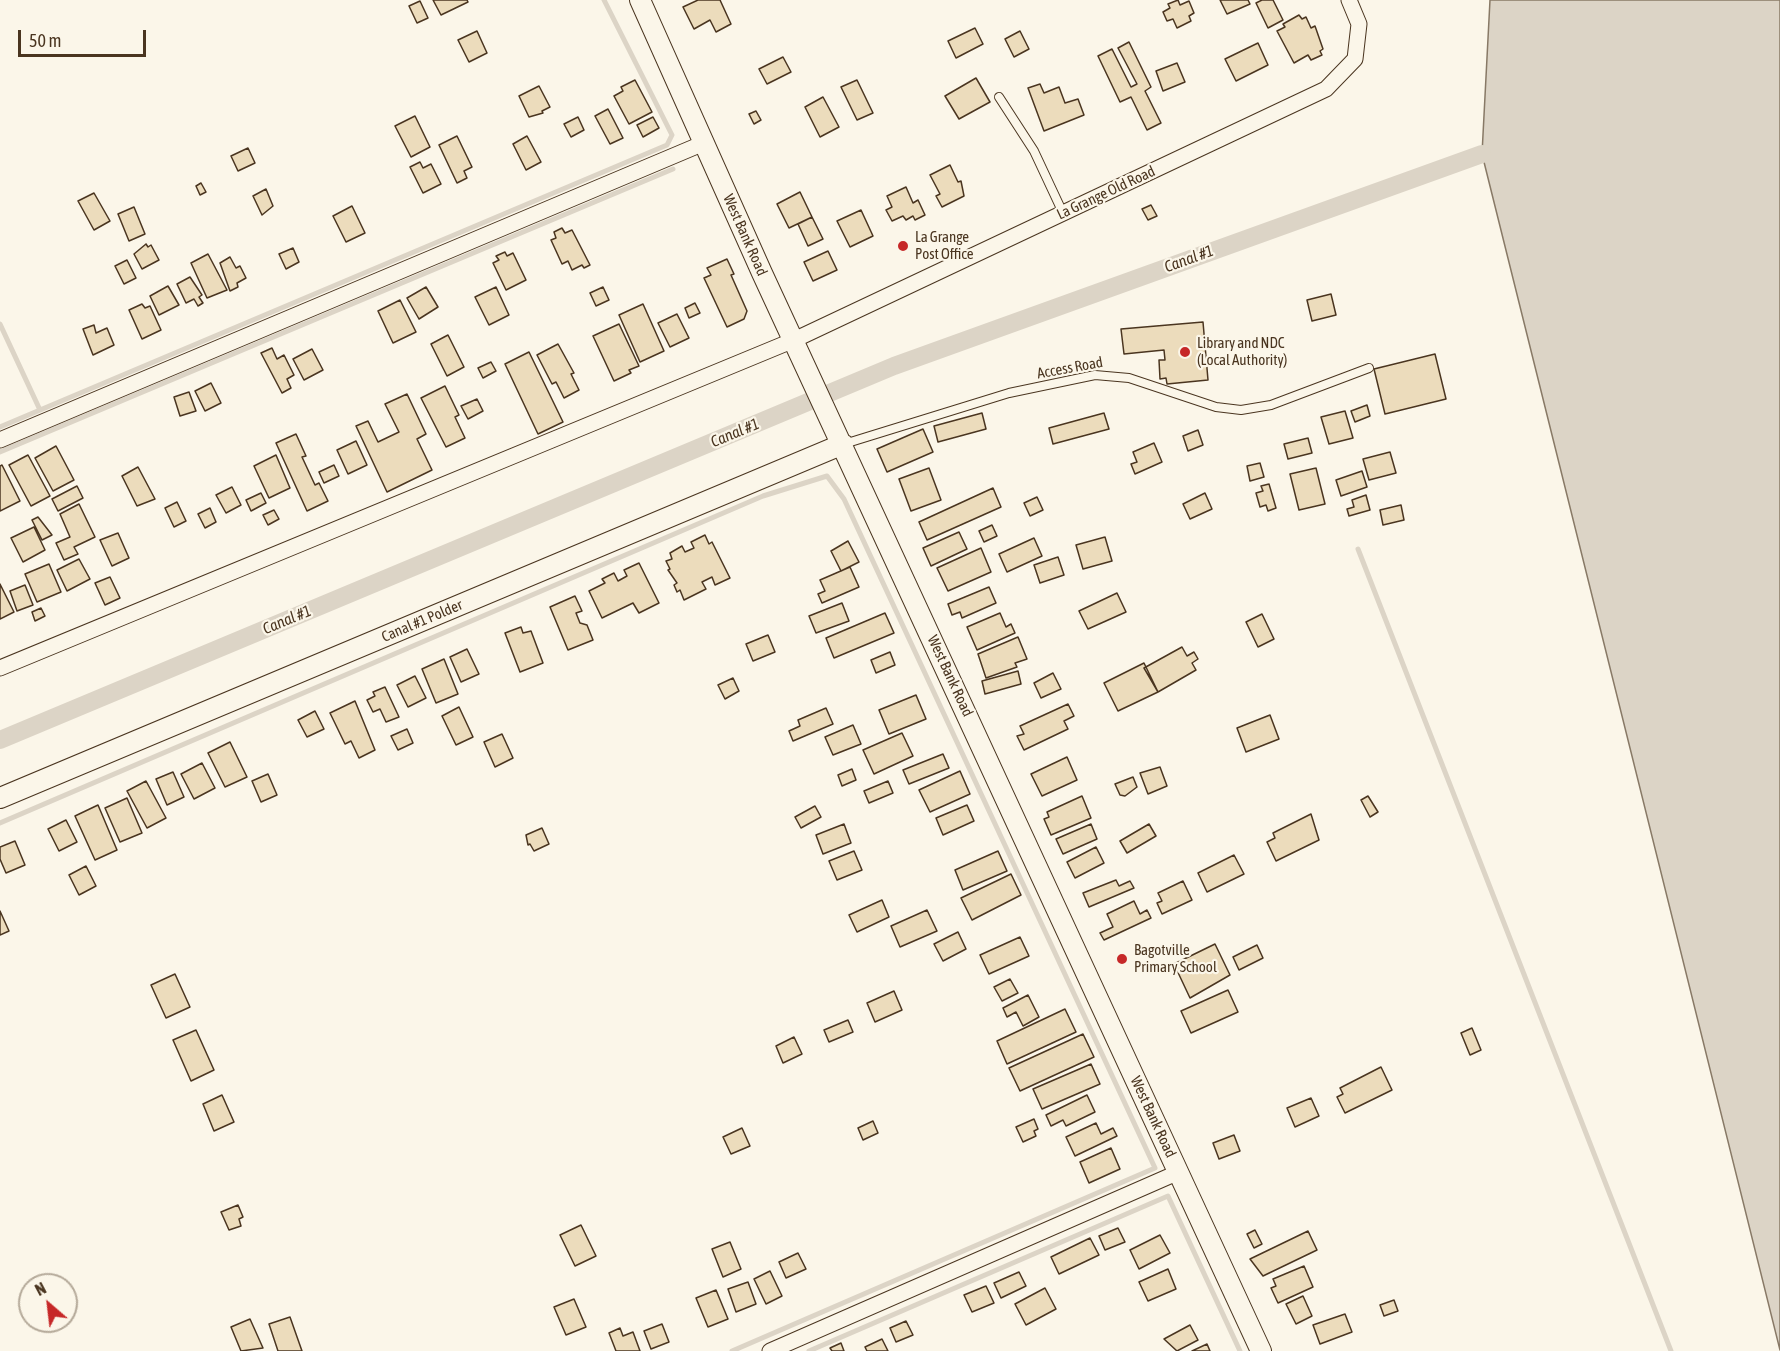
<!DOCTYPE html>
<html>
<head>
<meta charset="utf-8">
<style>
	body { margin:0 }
	#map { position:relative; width:1780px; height:1351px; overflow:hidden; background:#fbf6e9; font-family:"Asap Condensed",sans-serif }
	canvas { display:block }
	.north { position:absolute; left:18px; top:1273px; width:60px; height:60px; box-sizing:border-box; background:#fbf6e9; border:2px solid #b4a999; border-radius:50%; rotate:332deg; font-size:16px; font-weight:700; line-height:24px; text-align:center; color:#4a3520 }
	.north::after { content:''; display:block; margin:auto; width:21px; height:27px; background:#c62828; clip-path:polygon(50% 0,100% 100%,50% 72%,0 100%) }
	.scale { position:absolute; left:18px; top:30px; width:128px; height:27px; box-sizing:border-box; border:3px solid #4a3520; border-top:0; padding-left:8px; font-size:18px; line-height:21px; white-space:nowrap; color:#4a3520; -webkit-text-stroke:4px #fbf6e9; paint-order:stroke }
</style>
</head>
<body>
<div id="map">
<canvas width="1780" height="1351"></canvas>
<div class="north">N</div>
<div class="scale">50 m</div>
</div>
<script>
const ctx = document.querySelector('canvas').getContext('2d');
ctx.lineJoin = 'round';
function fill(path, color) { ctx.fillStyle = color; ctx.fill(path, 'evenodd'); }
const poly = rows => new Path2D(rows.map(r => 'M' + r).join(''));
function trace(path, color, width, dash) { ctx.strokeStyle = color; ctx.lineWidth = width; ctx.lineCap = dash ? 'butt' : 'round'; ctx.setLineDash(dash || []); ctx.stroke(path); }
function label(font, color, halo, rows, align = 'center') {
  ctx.font = font + ' "Asap Condensed",sans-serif'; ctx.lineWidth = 4.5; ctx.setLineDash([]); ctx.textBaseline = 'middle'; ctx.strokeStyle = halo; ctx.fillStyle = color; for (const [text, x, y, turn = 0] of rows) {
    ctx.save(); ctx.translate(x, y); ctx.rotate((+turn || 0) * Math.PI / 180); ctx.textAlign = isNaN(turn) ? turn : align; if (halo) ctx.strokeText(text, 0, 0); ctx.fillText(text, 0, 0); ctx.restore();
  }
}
const water = poly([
	[1490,0,1780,0,1780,1350,1482,154,1490,0]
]);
fill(water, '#dcd4c6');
trace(water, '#887966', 1.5);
trace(poly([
	[0,324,40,410],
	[0,427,667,145,672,135,604,0],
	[0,452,673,169],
	[1358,549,1671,1351],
	[0,823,763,496,827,476,844,499,1155,1168,732,1351],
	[809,1351,1168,1196,1240,1351]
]), '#dcd4c6', 5);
trace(poly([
	[0,740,894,366,1482,154]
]), '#dcd4c6', 18);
const building = poly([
	[433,0,467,0,468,2,441,15,433,0],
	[698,0,720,0,731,24,716,32,710,20,694,29,683,7,698,0],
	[1178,0,1180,5,1189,1,1194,13,1189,16,1191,21,1177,28,1173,19,1167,21,1163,12,1170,8,1168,4,1178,0],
	[1220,0,1248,0,1250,4,1227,14,1220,0],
	[1262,0,1273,0,1283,20,1268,28,1256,3,1262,0],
	[420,1,428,18,417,23,409,6,420,1],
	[1299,15,1302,19,1306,17,1311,28,1315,26,1323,49,1320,51,1322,55,1311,60,1308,55,1294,63,1277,31,1285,27,1283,24,1299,15],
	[975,28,983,44,956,58,948,41,975,28],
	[477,31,487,53,469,62,458,40,477,31],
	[1020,31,1029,49,1014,57,1005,39,1020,31],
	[1129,42,1151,87,1145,91,1161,123,1147,130,1131,97,1120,102,1098,56,1112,49,1131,87,1137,84,1118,48,1129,42],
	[1258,43,1268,65,1236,81,1225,59,1258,43],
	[783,57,791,72,767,84,759,69,783,57],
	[1177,63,1185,82,1163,91,1156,71,1177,63],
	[976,78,990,102,959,119,945,96,976,78],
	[635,80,652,112,629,124,614,96,623,91,621,87,635,80],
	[857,80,873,113,857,120,841,87,857,80],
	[1040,84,1044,93,1059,87,1065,103,1078,99,1084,115,1044,131,1028,88,1040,84],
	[539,86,550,107,542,111,543,113,529,117,519,96,539,86],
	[823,97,839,127,820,137,805,107,823,97],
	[608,109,623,138,610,144,595,116,608,109],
	[756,111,761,120,754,124,749,114,756,111],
	[415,116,430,147,411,157,395,126,415,116],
	[578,117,584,130,571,137,564,124,578,117],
	[653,117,659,128,643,137,637,125,653,117],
	[457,136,472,167,464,171,467,178,457,183,439,145,457,136],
	[527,136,541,162,526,170,513,144,527,136],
	[248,148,255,163,238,171,231,156,248,148],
	[420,162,423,168,431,164,441,184,423,193,410,167,420,162],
	[950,165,958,182,961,181,964,196,942,207,936,196,940,194,930,175,950,165],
	[201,183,206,192,200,195,196,186,201,183],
	[906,187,913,203,918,200,925,215,915,220,913,216,906,220,903,216,892,221,886,210,892,207,887,196,906,187],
	[266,189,273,206,262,215,253,196,266,189],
	[800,192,812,217,789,228,777,204,800,192],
	[94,193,110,221,94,230,78,201,94,193],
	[1151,205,1157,216,1148,220,1142,209,1151,205],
	[352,206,365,233,346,242,333,216,352,206],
	[134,207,145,234,129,241,118,214,134,207],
	[861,210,873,236,850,247,837,221,861,210],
	[812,217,823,239,808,246,798,224,812,217],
	[562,228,565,233,572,230,590,265,584,268,582,265,572,270,568,261,562,264,551,240,556,238,554,232,562,228],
	[146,244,148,247,151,245,159,260,142,269,134,254,146,244],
	[293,248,299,262,286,269,279,254,293,248],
	[828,251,837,270,813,281,804,262,828,251],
	[505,252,507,256,513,253,526,280,506,290,493,263,499,260,496,256,505,252],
	[208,254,227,290,207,298,191,263,208,254],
	[230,257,236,268,240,266,246,278,237,283,238,287,230,291,220,263,230,257],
	[727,259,734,274,731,275,747,311,744,319,727,327,704,278,711,275,707,268,727,259],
	[127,260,136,278,124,284,115,266,127,260],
	[190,277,202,295,199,297,203,303,198,306,194,299,186,303,177,284,190,277],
	[168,286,179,305,159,315,150,296,168,286],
	[426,287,438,307,419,319,407,298,426,287],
	[496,287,509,315,489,325,475,297,496,287],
	[603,287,609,300,596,306,590,293,603,287],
	[1331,294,1336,315,1312,321,1307,300,1331,294],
	[400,300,416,332,393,343,378,311,400,300],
	[695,303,700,313,689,318,685,308,695,303],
	[142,304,145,308,150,306,161,330,142,339,129,310,142,304],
	[643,304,664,351,640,362,619,315,643,304],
	[677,314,689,338,670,347,658,323,677,314],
	[1203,322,1208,380,1167,384,1166,378,1160,379,1159,360,1165,360,1164,350,1124,354,1121,329,1203,322],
	[619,324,639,366,629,370,631,373,614,381,593,336,619,324],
	[94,325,96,333,107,328,114,345,93,355,83,329,94,325],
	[448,335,464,367,447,376,431,344,448,335],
	[558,344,574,373,571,374,579,390,564,398,556,382,552,384,537,355,558,344],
	[272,348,277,359,284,355,294,375,287,379,291,388,282,393,261,353,272,348],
	[312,349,323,370,304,380,293,359,312,349],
	[529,352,563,422,538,434,505,364,529,352],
	[1435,354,1446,399,1385,414,1374,369,1435,354],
	[491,362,496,371,483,378,478,368,491,362],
	[211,383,221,403,205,411,195,391,211,383],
	[445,386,459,415,455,417,465,438,446,447,421,398,445,386],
	[189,392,196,411,180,416,174,397,189,392],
	[407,394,426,434,417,439,432,470,387,492,356,426,368,421,378,442,399,432,385,404,407,394],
	[477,399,483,411,468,419,461,406,477,399],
	[1367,405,1370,416,1355,422,1351,411,1367,405],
	[1345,411,1353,438,1329,444,1321,417,1345,411],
	[982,413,986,429,938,442,934,426,982,413],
	[1104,413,1109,429,1053,444,1049,428,1104,413],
	[923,429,933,452,887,472,877,449,923,429],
	[1198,430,1203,445,1188,451,1183,436,1198,430],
	[296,434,306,456,302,457,315,485,319,483,328,501,307,511,276,443,296,434],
	[1308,438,1312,453,1288,459,1284,444,1308,438],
	[356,441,367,465,348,474,337,450,356,441],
	[1154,443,1162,462,1135,474,1131,464,1137,462,1133,452,1154,443],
	[56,446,74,480,53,491,35,458,56,446],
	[1390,452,1396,473,1369,480,1363,459,1390,452],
	[28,455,50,496,31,506,9,465,28,455],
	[276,455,290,488,269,498,254,466,276,455],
	[1260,463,1264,477,1250,481,1247,466,1260,463],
	[2,465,20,501,0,511,0,466,2,465],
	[334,465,339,476,324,483,319,472,334,465],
	[138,467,155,499,137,506,122,476,138,467],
	[929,468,941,500,911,511,899,479,929,468],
	[1316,468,1325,504,1299,510,1290,474,1316,468],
	[1362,471,1367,487,1341,496,1336,480,1362,471],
	[1269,484,1276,508,1268,511,1266,505,1260,507,1256,493,1263,491,1261,486,1269,484],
	[77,486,83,498,58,511,52,499,77,486],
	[232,487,241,505,226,513,216,495,232,487],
	[993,488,1001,507,927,540,919,522,993,488],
	[261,493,266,503,251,511,246,500,261,493],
	[1205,493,1212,509,1190,519,1183,504,1205,493],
	[1366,495,1370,510,1349,516,1347,509,1354,507,1352,500,1366,495],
	[1037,497,1043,510,1030,516,1024,503,1037,497],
	[177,502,186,521,174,527,165,508,177,502],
	[79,504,95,537,74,547,78,554,64,560,56,543,70,537,60,514,79,504],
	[1401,505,1404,520,1383,525,1380,510,1401,505],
	[210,508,216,522,205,528,198,514,210,508],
	[274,510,279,519,268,525,263,515,274,510],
	[38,517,52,535,42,540,32,520,38,517],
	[992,525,997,536,984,542,979,531,992,525],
	[34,527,45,550,23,562,11,538,34,527],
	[959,532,967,549,931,566,923,548,959,532],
	[118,533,129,558,112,566,100,540,118,533],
	[705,535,709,544,712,542,730,578,715,585,712,577,702,582,706,589,684,600,680,590,677,592,674,585,677,583,668,570,670,569,666,561,672,559,670,553,682,546,685,552,694,548,691,542,705,535],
	[1105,537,1112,561,1083,569,1076,545,1105,537],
	[1034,538,1042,556,1007,572,999,554,1034,538],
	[848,541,859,562,841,571,831,551,848,541],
	[981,548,991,572,948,591,937,568,981,548],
	[1058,557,1064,575,1040,583,1034,565,1058,557],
	[79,559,90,579,67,591,57,570,79,559],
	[639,563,659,603,639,613,633,603,602,618,589,591,605,583,602,579,614,573,618,581,627,576,624,570,639,563],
	[49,564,61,592,37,602,25,574,49,564],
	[850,567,859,587,822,603,818,594,825,591,820,580,850,567],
	[110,577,120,598,105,605,95,583,110,577],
	[0,584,14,612,0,619,0,584],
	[25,585,33,605,17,611,10,591,25,585],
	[989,587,996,603,962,618,960,612,952,615,948,604,989,587],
	[1117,593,1126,612,1088,629,1079,611,1117,593],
	[575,596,582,611,576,613,580,623,587,625,593,640,568,650,550,607,575,596],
	[842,603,849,621,816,633,809,616,842,603],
	[41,608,45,616,35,621,32,612,41,608],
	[885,613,894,633,834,658,826,638,885,613],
	[1000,613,1006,627,1011,624,1015,633,977,650,967,627,1000,613],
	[1262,614,1274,639,1258,647,1246,622,1262,614],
	[521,627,523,633,531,631,543,663,520,672,505,633,521,627],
	[768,635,775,652,753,661,746,644,768,635],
	[1018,637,1027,659,1015,663,1017,667,986,678,978,654,1018,637],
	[1182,647,1187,656,1194,652,1198,659,1192,663,1196,670,1158,692,1144,668,1182,647],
	[467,649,479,674,461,682,450,657,467,649],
	[890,652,895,665,876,673,871,660,890,652],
	[444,659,458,694,436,703,422,669,444,659],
	[1144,663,1158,692,1118,711,1104,683,1144,663],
	[1018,671,1021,684,985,694,982,681,1018,671],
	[1053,673,1061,689,1041,698,1034,683,1053,673],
	[415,676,426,698,408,707,397,685,415,676],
	[733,678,739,691,725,699,718,685,733,678],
	[385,687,399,717,386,722,380,709,373,712,367,700,375,696,373,692,385,687],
	[916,695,926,719,889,734,879,710,916,695],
	[355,701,375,750,359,758,351,741,345,744,330,713,355,701],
	[1068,704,1074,716,1064,721,1068,729,1024,750,1017,736,1024,734,1020,726,1068,704],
	[459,707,473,737,456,745,442,716,459,707],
	[826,708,833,724,793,741,789,731,800,726,798,720,826,708],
	[315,711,324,729,307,737,298,720,315,711],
	[1270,715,1279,739,1246,752,1237,728,1270,715],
	[853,725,861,744,833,755,825,737,853,725],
	[407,729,413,743,398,750,391,736,407,729],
	[902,733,913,756,874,774,863,750,902,733],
	[502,734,513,758,495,767,484,742,502,734],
	[230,742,247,777,225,787,208,753,230,742],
	[943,754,949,768,909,784,903,770,943,754],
	[1067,757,1077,780,1042,796,1031,774,1067,757],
	[202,763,215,788,194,799,181,774,202,763],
	[1160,767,1167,786,1148,794,1140,773,1160,767],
	[852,769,856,780,842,786,838,775,852,769],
	[960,771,970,794,930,812,919,790,960,771],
	[173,772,184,797,167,805,156,779,173,772],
	[268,774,277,795,261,802,252,781,268,774],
	[1133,777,1137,787,1125,796,1120,795,1115,784,1133,777],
	[146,781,166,818,147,828,127,791,146,781],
	[888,781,893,793,869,803,864,791,888,781],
	[1082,796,1091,818,1051,835,1044,819,1049,817,1047,812,1082,796],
	[1368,796,1378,812,1370,817,1361,800,1368,796],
	[127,798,142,833,120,842,105,808,127,798],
	[98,805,117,850,95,860,75,816,98,805],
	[967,805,974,821,943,835,936,818,967,805],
	[815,806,821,817,801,828,795,817,815,806],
	[1311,814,1319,840,1276,861,1267,842,1275,838,1273,833,1311,814],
	[66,820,77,842,59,851,48,829,66,820],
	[844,824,851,843,823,854,816,835,844,824],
	[1091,824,1097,839,1063,854,1056,839,1091,824],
	[1149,824,1156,836,1127,853,1120,841,1149,824],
	[542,828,549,844,534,851,530,844,528,845,526,835,542,828],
	[15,841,25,865,6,873,0,859,0,847,15,841],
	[1096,847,1104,863,1075,878,1067,862,1096,847],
	[854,851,862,870,837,880,829,861,854,851],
	[998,851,1007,871,963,890,955,870,998,851],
	[1234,855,1244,874,1207,892,1198,873,1234,855],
	[86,866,96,886,79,895,69,875,86,866],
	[1011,874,1021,895,972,920,961,898,1011,874],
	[1116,880,1119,886,1130,881,1134,888,1089,907,1083,893,1116,880],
	[1183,881,1192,900,1162,914,1157,903,1162,901,1158,893,1183,881],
	[882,900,889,917,857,932,849,915,882,900],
	[1134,901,1140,914,1147,910,1151,918,1104,940,1100,933,1113,927,1107,914,1134,901],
	[927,910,937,931,900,947,891,926,927,910],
	[0,911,9,931,0,935,0,911],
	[958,932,966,949,943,961,934,944,958,932],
	[1020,937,1029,956,989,974,980,955,1020,937],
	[1215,944,1230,975,1190,998,1174,964,1215,944],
	[1257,945,1263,958,1239,970,1233,957,1257,945],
	[175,974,190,1007,166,1018,151,985,175,974],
	[1010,979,1018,993,1002,1001,994,987,1010,979],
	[1228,990,1238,1012,1191,1033,1181,1011,1228,990],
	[894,991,902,1010,875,1022,867,1003,894,991],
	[1028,995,1039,1017,1023,1026,1016,1012,1007,1017,1003,1008,1028,995],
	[1065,1009,1076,1032,1007,1064,997,1041,1065,1009],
	[848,1020,853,1032,829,1042,824,1030,848,1020],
	[1472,1028,1481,1050,1470,1055,1461,1033,1472,1028],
	[196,1030,214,1070,191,1081,173,1040,196,1030],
	[1083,1034,1094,1057,1020,1091,1009,1068,1083,1034],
	[794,1037,802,1054,783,1063,776,1046,794,1037],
	[1091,1064,1100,1084,1042,1109,1033,1089,1091,1064],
	[1381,1067,1392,1090,1345,1113,1337,1097,1343,1094,1340,1088,1381,1067],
	[222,1095,234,1122,214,1131,203,1104,222,1095],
	[1087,1095,1095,1112,1066,1126,1063,1120,1051,1126,1046,1115,1087,1095],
	[1311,1098,1319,1116,1295,1127,1287,1108,1311,1098],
	[1034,1119,1038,1129,1034,1131,1036,1136,1023,1142,1016,1127,1034,1119],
	[873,1121,878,1133,863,1140,858,1128,873,1121],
	[1096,1123,1101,1134,1113,1128,1117,1136,1075,1156,1066,1137,1096,1123],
	[742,1128,750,1146,731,1154,723,1137,742,1128],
	[1234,1135,1240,1151,1219,1159,1213,1143,1234,1135],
	[1111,1148,1120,1169,1089,1183,1080,1162,1111,1148],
	[238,1205,243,1217,239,1219,241,1226,229,1230,221,1212,238,1205],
	[581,1225,596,1256,575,1266,560,1235,581,1225],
	[1118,1228,1125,1242,1105,1250,1099,1236,1118,1228],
	[1255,1230,1262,1244,1254,1248,1247,1234,1255,1230],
	[1308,1231,1317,1250,1263,1276,1250,1259,1308,1231],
	[1160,1235,1170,1253,1139,1269,1130,1250,1160,1235],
	[1090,1238,1099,1255,1059,1274,1051,1257,1090,1238],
	[730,1242,741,1269,723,1277,712,1249,730,1242],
	[798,1253,806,1269,786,1278,779,1262,798,1253],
	[1304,1266,1313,1287,1278,1303,1271,1288,1276,1286,1273,1279,1304,1266],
	[1168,1269,1176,1289,1148,1301,1139,1282,1168,1269],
	[770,1271,782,1296,766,1304,754,1279,770,1271],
	[1019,1272,1026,1286,1001,1298,994,1283,1019,1272],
	[748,1282,756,1304,736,1312,728,1289,748,1282],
	[986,1286,994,1303,972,1312,964,1295,986,1286],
	[1045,1288,1056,1309,1026,1325,1015,1304,1045,1288],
	[716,1290,728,1319,708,1327,696,1298,716,1290],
	[1303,1296,1312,1316,1296,1324,1286,1304,1303,1296],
	[574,1299,586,1327,566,1335,554,1307,574,1299],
	[1394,1300,1398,1311,1384,1316,1380,1305,1394,1300],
	[1345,1314,1352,1332,1320,1344,1313,1325,1345,1314],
	[290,1317,302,1351,278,1351,269,1324,290,1317],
	[250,1319,263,1348,241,1351,231,1327,250,1319],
	[906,1321,913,1335,896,1342,890,1328,906,1321],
	[662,1324,669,1342,651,1349,644,1331,662,1324],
	[1190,1325,1198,1340,1177,1351,1164,1339,1190,1325],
	[620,1328,623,1336,633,1332,640,1351,616,1351,609,1333,620,1328],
	[882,1339,888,1351,867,1351,865,1347,882,1339],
	[841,1343,844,1351,832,1351,830,1348,841,1343],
	[1207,1344,1210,1351,1192,1351,1207,1344]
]);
fill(building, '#ecdcbc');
trace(building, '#4a3520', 1.5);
const service = poly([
	[999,97,1034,151,1063,213],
	[844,444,1009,393,1095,375,1129,378,1216,407,1241,410,1271,405,1369,368]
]);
const minor = poly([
	[0,440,704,143],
	[0,668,794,340,1326,89,1355,59,1359,24,1349,0],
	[770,1351,1179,1172]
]);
const tertiary = poly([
	[640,0,762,273,1261,1351],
	[0,798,843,444]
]);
trace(service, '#4a3520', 10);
trace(minor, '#4a3520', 17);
trace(tertiary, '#4a3520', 22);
trace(service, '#fbf6e9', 8);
trace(minor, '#fbf6e9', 15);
trace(tertiary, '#fbf6e9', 20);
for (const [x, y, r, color] of [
	[903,246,6,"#c62828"],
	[1185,352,6,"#c62828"],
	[1122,959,6,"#c62828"]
]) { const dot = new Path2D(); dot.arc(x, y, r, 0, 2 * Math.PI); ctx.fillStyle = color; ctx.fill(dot); trace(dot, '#fbf6e9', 2); }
label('15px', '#4a3520', '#fbf6e9', [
	["La Grange Old Road",1106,193,-25],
	["West Bank Road",745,235,66],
	["Access Road",1070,368,-10],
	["Canal #1 Polder",422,621,-23],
	["West Bank Road",950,676,65],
	["West Bank Road",1153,1117,65]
]);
label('15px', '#4a3520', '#fbf6e9', [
	["La Grange",915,237],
	["Post Office",915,254],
	["Library and NDC",1197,343],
	["(Local Authority)",1197,360],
	["Bagotville",1134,950],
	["Primary School",1134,967]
], 'left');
label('italic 16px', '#4a3520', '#fbf6e9', [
	["Canal #1",1189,259,-20],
	["Canal #1",735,433,-23],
	["Canal #1",287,620,-23]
]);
</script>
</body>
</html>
